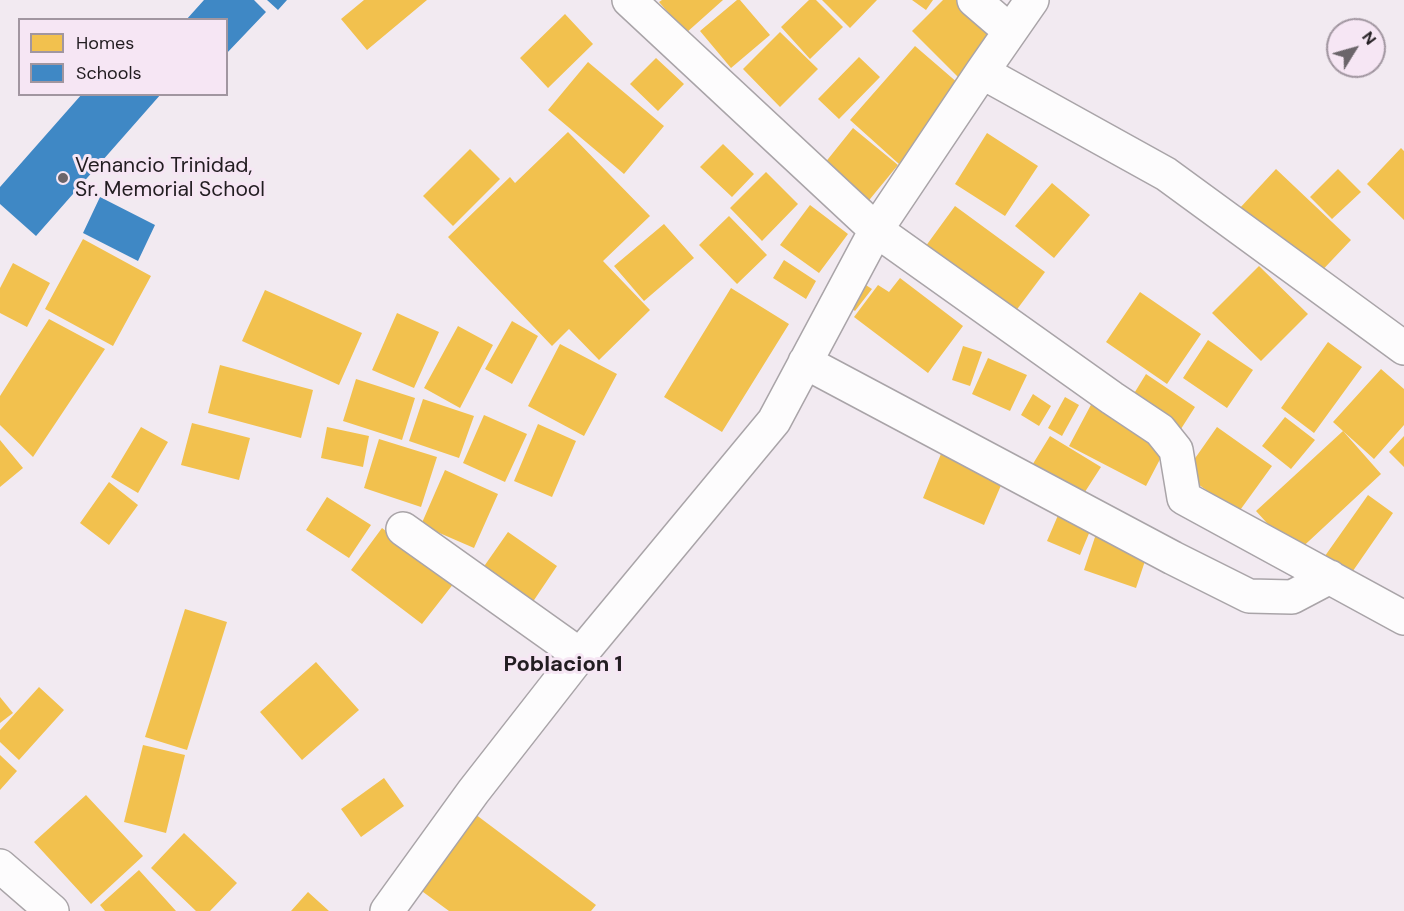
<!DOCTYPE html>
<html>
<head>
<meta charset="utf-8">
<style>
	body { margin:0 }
	#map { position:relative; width:1404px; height:911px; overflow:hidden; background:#f2eaf1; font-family:"DM Sans",sans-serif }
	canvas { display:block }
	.legend { position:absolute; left:18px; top:18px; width:210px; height:78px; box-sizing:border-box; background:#f6e6f4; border:2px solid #a196a0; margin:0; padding:8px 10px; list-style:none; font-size:18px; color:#221d21 }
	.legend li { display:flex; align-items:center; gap:12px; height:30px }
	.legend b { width:30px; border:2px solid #a196a0 }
	.north { position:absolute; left:1326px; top:18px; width:60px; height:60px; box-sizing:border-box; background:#f6e6f4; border:2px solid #a196a0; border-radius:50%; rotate:53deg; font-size:16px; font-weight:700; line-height:24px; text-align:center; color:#221d21 }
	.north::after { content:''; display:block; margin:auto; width:21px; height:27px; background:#6b656a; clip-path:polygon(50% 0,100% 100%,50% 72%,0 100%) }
</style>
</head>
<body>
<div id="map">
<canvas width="1404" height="911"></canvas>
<ul class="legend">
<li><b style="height:16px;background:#f2c14e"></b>Homes</li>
<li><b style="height:16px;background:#3f88c5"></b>Schools</li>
</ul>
<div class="north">N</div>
</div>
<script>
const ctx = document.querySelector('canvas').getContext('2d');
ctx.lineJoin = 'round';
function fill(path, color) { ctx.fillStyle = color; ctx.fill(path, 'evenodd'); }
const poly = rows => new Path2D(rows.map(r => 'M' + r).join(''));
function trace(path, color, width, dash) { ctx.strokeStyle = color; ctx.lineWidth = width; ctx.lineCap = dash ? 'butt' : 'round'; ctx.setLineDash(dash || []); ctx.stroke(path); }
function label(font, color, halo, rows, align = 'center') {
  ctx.font = font + ' "DM Sans",sans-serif'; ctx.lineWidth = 6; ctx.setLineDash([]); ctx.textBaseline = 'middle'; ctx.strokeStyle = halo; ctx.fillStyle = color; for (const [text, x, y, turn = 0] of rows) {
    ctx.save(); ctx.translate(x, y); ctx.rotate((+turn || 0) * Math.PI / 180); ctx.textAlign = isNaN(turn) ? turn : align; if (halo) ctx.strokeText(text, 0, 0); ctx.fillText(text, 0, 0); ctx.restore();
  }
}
fill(poly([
	[364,0,427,0,367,50,341,19],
	[662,0,723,0,686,33,659,2],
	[737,0,740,0,770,35,731,68,700,31],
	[809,0,816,0,843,27,810,59,781,27],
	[822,0,877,0,850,28],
	[912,0,933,0,926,10],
	[943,0,967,0,1002,35,959,78,912,31],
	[565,14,593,44,548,88,520,58],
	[780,32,818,69,780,107,743,69],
	[915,46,966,90,899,164,850,120],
	[859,57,880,77,839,119,818,99],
	[656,58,684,84,658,111,630,84],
	[588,62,664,126,624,174,548,110],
	[853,128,898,165,861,210,816,174],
	[568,132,650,216,603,261,650,310,599,360,569,329,552,346,448,237,510,177,515,183],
	[987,133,1038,166,1005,216,955,184],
	[723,144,754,174,732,197,700,167],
	[1401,148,1404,151,1404,220,1367,184],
	[470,149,500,179,453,226,423,196],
	[1276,169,1351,240,1314,279,1239,209],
	[1338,169,1361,192,1332,219,1310,197],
	[766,172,798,204,762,241,730,208],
	[1052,183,1090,215,1054,258,1015,226],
	[810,205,848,234,819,273,780,245],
	[955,206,1045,272,1009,320,920,254],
	[729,216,767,255,737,284,699,245],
	[664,224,694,258,644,301,614,266],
	[83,239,151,276,113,346,45,309],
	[784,260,816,281,806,299,773,278],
	[13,263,50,283,27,327,0,313,0,288],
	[1259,266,1308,314,1261,361,1212,313],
	[855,278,872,289,855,311,840,299],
	[900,278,963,326,928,373,854,317,878,285,889,292],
	[731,288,789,324,722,432,664,397],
	[265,290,362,333,339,385,242,341],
	[1140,292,1201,334,1167,384,1106,342],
	[397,313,439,332,414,388,372,370],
	[49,319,105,349,33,457,0,425,0,396],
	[512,321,538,336,512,384,485,369],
	[458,326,493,345,460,408,424,388],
	[1208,340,1253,370,1227,408,1183,378],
	[1328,342,1362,367,1314,433,1281,408],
	[560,344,617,374,584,436,528,406],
	[963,346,982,352,970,386,952,380],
	[988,358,1027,375,1010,411,972,394],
	[220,365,313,390,301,438,208,413],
	[1381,369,1404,389,1404,425,1374,459,1333,422],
	[1146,374,1195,407,1179,432,1130,400],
	[356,379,415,398,402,440,343,421],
	[1033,394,1051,406,1039,426,1021,415],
	[1065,397,1079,405,1062,436,1048,428],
	[423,399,474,416,459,458,409,441],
	[1093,401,1169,442,1146,486,1069,446],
	[484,415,527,434,505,482,463,463],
	[1285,417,1315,440,1291,469,1262,446],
	[192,423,250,438,239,480,181,465],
	[538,424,576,441,552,497,514,481],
	[141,427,168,442,138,493,111,477],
	[327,427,369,436,363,467,321,458],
	[1217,427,1272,466,1238,513,1184,474],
	[1343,431,1381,474,1295,554,1256,511],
	[1050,436,1101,467,1081,498,1031,467],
	[1404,436,1404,467,1389,452],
	[379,439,437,457,421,507,364,488],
	[0,440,23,468,0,487],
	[943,449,1005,476,984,525,923,498],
	[445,470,498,494,474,548,421,525],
	[109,482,138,505,109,545,80,523],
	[1368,495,1393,513,1346,581,1320,563],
	[327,497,371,525,349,558,306,530],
	[1062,506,1095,519,1080,555,1047,541],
	[382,528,454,583,422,624,351,570],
	[1098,528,1150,546,1136,588,1084,570],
	[508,532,557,566,528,609,478,575],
	[185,609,227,622,187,750,145,737],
	[316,662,359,710,302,760,260,712],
	[39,687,64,710,19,760,0,742,0,730],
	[0,697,13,713,0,723],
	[143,745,185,755,166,833,124,822],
	[0,755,17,771,0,790],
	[384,778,404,806,361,837,341,809],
	[86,795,143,856,91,904,34,842],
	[475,814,596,905,591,911,449,911,419,889],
	[184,833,237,883,210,911,196,911,151,868],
	[139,870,176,911,105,911,100,905],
	[308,892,329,911,291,911]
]), '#f2c14e');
fill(poly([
	[204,0,254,0,266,12,226,54,226,20,186,20],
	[267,0,287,0,278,10],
	[82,94,161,94,36,236,0,204,0,187],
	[100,197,155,225,138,261,83,233]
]), '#3f88c5');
const minor = poly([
	[629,0,876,230,1112,398,1160,430,1176,450,1184,498,1404,618],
	[974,0,1010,31],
	[982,72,1166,174,1404,348],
	[805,362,1173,558,1249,596,1292,597,1330,577],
	[403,529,580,655],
	[0,866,52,911],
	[387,911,473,792,580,655,774,421,876,230,982,72,1032,0]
]);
trace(minor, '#a9a4a8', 36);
trace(minor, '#fdfcfd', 33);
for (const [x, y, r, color] of [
	[63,178,6,"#6b656a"]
]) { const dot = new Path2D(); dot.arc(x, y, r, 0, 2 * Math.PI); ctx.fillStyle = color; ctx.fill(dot); trace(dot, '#f6e6f4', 2); }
label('21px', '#221d21', '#f6e6f4', [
	["Venancio Trinidad,",75,166],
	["Sr. Memorial School",75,190]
], 'left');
label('bold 22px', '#221d21', '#f6e6f4', [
	["Poblacion 1",563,665]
]);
</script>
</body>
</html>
